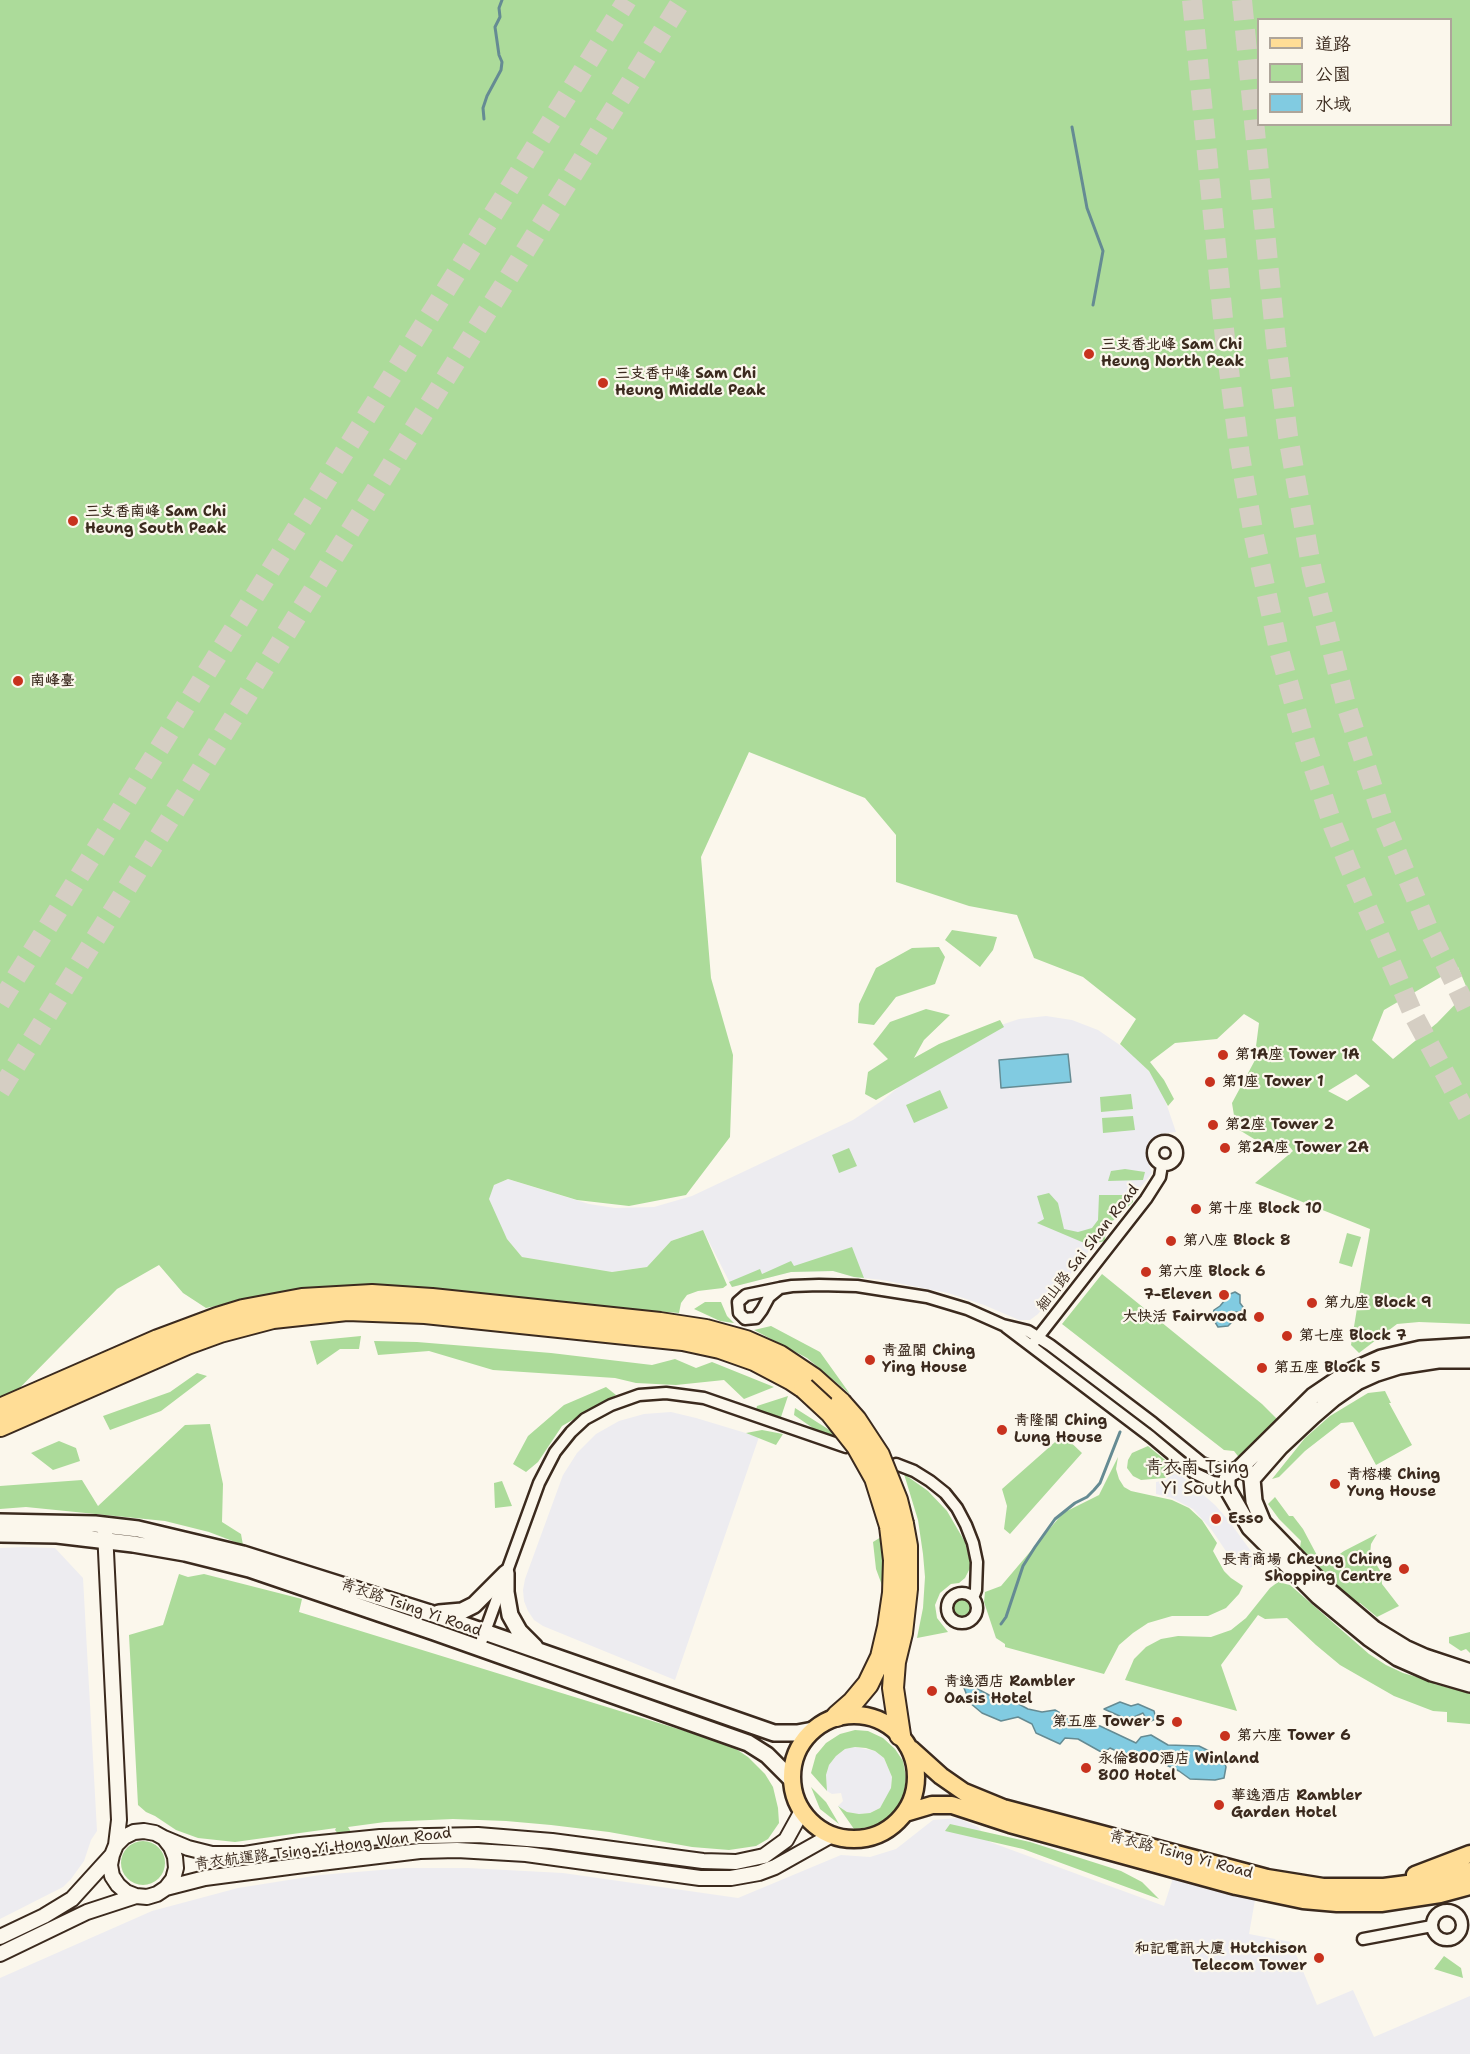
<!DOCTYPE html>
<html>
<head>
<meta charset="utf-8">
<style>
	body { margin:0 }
	#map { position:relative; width:1470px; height:2054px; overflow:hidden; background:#fbf7ec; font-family:"Shantell Sans","LXGW WenKai TC",sans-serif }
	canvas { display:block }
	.legend { position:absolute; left:1257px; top:18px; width:195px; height:108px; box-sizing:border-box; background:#fbf7ec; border:2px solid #aea59a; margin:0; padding:8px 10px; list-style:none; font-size:18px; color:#3b2a1e }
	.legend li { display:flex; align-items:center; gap:12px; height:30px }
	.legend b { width:30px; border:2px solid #aea59a }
</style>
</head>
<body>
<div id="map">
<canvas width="1470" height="2054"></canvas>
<ul class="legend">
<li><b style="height:8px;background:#ffdd96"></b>道路</li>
<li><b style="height:16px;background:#acdb9a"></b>公園</li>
<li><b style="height:16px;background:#81cbe1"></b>水域</li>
</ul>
</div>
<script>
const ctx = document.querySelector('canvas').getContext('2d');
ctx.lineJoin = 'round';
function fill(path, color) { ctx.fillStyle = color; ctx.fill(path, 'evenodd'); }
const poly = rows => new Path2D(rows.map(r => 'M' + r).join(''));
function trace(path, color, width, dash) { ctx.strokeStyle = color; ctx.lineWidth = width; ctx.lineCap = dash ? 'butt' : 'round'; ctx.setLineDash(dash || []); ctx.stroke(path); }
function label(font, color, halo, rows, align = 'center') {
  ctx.font = font + ' "Shantell Sans","LXGW WenKai TC",sans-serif'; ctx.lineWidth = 4.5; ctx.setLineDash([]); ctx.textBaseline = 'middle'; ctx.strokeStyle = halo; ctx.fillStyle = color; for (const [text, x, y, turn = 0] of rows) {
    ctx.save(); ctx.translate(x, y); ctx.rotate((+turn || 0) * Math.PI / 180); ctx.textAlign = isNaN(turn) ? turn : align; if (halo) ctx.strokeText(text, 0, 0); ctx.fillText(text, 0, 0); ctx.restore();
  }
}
fill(poly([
	[1046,1016,1072,1020,1098,1030,1130,1052,1149,1071,1163,1094,1176,1132,1159,1134,1149,1141,1145,1152,1152,1173,1038,1314,1030,1320,1019,1320,984,1305,948,1293,882,1280,854,1277,833,1271,791,1272,732,1287,703,1230,671,1241,647,1267,612,1272,522,1257,507,1239,489,1204,489,1194,494,1185,508,1179,589,1204,615,1208,654,1207,692,1196,853,1120,883,1100,919,1070,995,1027,1019,1019],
	[671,1412,696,1418,759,1437,675,1680,543,1626,534,1620,528,1611,524,1601,523,1590,525,1579,563,1475,577,1453,596,1434,619,1421,644,1414],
	[1175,1470,1215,1505,1229,1521,1256,1558,1252,1567,1245,1568,1237,1561,1234,1563,1211,1529,1193,1509,1172,1498,1156,1494,1156,1482,1166,1480],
	[23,1547,55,1548,83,1578,97,1831,91,1840,84,1861,71,1879,63,1887,0,1919,0,1548],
	[855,1747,875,1751,884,1758,892,1777,891,1788,887,1798,880,1808,870,1813,859,1814,847,1812,838,1806,843,1801,841,1793,832,1794,827,1791,826,1775,829,1765,836,1756,845,1749],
	[958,1818,978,1827,990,1842,1164,1906,1173,1878,1255,1900,1249,1934,1291,1942,1317,2005,1353,1990,1374,2037,1470,1996,1470,2054,0,2054,0,1978,152,1911,238,1888,320,1875,405,1868,468,1868,563,1873,738,1898,841,1855,870,1857,896,1849,933,1820]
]), '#edecf0');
fill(poly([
	[0,0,1470,0,1470,1324,1419,1322,1397,1324,1359,1353,1351,1345,1370,1229,1255,1183,1293,1151,1285,1141,1264,1145,1236,1128,1232,1103,1254,1062,1259,1023,1244,1014,1217,1039,1175,1043,1150,1062,1164,1080,1174,1099,1168,1106,1149,1071,1120,1044,1136,1019,1083,977,1034,958,1017,915,969,906,896,882,896,835,865,798,749,752,701,857,711,978,733,1055,730,1137,686,1195,629,1206,577,1200,508,1179,494,1185,489,1199,507,1239,522,1257,612,1272,647,1267,671,1241,703,1230,727,1285,723,1288,698,1291,687,1295,681,1303,679,1313,342,1285,278,1293,206,1308,183,1293,159,1265,117,1289,0,1408],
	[1258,20,1450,20,1450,124,1258,124],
	[1458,967,1468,991,1437,1023,1393,1059,1372,1040,1384,1010],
	[1356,1074,1370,1086,1347,1101,1328,1091],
	[952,930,997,937,993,950,980,967,945,940],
	[939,947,945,957,935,984,896,997,874,1025,858,1023,859,1004,876,968,912,948],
	[926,1009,950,1015,924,1040,914,1058,939,1044,1000,1020,1004,1027,876,1100,865,1094,868,1072,888,1059,873,1044,890,1022],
	[940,1090,948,1108,914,1123,906,1105],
	[1131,1094,1133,1109,1101,1112,1100,1097],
	[1133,1116,1135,1130,1103,1133,1102,1118],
	[849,1148,857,1166,839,1173,832,1155],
	[1125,1169,1145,1172,1143,1180,1108,1181,1111,1171],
	[1049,1193,1058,1203,1064,1229,1078,1232,1092,1228,1098,1220,1099,1195,1132,1195,1133,1202,1106,1227,1105,1241,1089,1245,1037,1223,1044,1219,1037,1196],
	[1347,1233,1361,1237,1352,1267,1339,1263],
	[852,1247,864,1278,854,1277,833,1271,791,1272,732,1287,729,1282,760,1269,762,1274,791,1261,794,1266],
	[1102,1274,1262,1404,1279,1421,1241,1460,1234,1451,1224,1450,1062,1324],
	[705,1302,721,1302,727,1316,734,1323,720,1321,694,1309],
	[771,1326,820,1352,850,1394,807,1358,754,1330],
	[361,1336,359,1349,340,1349,317,1365,310,1341],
	[374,1341,417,1342,551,1353,652,1365,675,1359,696,1368,712,1362,774,1387,744,1399,724,1380,676,1385,636,1383,615,1378,493,1370,429,1351,378,1355],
	[197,1373,207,1376,161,1411,110,1430,103,1416,170,1392],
	[606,1387,616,1395,562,1426,538,1462,526,1472,513,1464,528,1436,564,1405],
	[1385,1391,1391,1403,1389,1403,1412,1445,1376,1465,1353,1422,1341,1423,1305,1451,1279,1477,1272,1479,1305,1438,1330,1416,1368,1393],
	[788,1396,781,1417,756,1410,757,1406],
	[795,1408,831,1431,839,1439,823,1435,794,1415],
	[210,1424,223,1484,222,1522,241,1534,243,1545,209,1532,165,1521,26,1507,0,1509,0,1486,82,1480,98,1506,185,1425],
	[762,1430,783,1434,776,1445,746,1433],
	[1063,1435,1082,1453,1010,1534,1004,1529,1007,1506,1002,1489],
	[59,1441,76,1448,80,1461,53,1470,31,1453],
	[1148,1446,1175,1468,1165,1478,1141,1480,1133,1476,1127,1468,1128,1460,1132,1453],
	[1118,1457,1116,1469,1119,1479,1124,1487,1131,1491,1172,1500,1189,1508,1202,1520,1217,1543,1213,1551,1224,1571,1231,1578,1243,1586,1239,1594,1226,1608,1208,1616,1172,1616,1148,1623,1133,1633,1119,1645,1104,1674,1005,1647,1005,1644,996,1638,984,1602,985,1592,1001,1586,1063,1513,1099,1495],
	[904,1474,928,1491,947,1511,965,1542,971,1566,965,1578,959,1583,951,1584,940,1593,935,1605,937,1618,948,1632,917,1638,923,1608,925,1577,923,1554,918,1520],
	[502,1481,512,1506,495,1508,494,1483],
	[1275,1497,1289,1516,1293,1516,1303,1529,1320,1561,1327,1563,1344,1551,1377,1534,1371,1544,1370,1554,1381,1572,1382,1584,1399,1606,1377,1617,1360,1603,1356,1604,1331,1580,1318,1572,1299,1554,1301,1541,1279,1519,1268,1504],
	[886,1534,886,1596,876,1569,873,1542],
	[179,1574,188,1577,204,1574,302,1599,299,1612,730,1745,748,1757,765,1774,773,1787,778,1808,779,1823,768,1839,756,1846,729,1850,692,1847,609,1832,551,1825,506,1821,453,1819,385,1822,348,1827,351,1832,339,1835,335,1830,336,1828,235,1842,198,1838,176,1830,155,1816,146,1812,138,1805,129,1635,163,1625],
	[1278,1582,1290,1585,1369,1654,1386,1665,1403,1673,1434,1682,1434,1684,1470,1693,1470,1724,1447,1722,1447,1712,1433,1711,1394,1696,1340,1665,1316,1645,1287,1618,1265,1619,1258,1615,1221,1665,1237,1711,1125,1680,1134,1659,1146,1647,1161,1639,1178,1636,1211,1637,1231,1630,1246,1618,1270,1588],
	'950 1608a11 11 0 1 1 22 0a11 11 0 1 1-22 0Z',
	[1470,1632,1470,1653,1466,1649,1461,1651,1449,1643,1449,1637],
	[855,1730,868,1731,883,1738,895,1749,903,1761,906,1777,904,1794,896,1809,886,1821,871,1827,854,1829,838,1806,847,1812,859,1814,870,1813,880,1808,891,1788,892,1777,884,1758,875,1751,866,1748,855,1747,845,1749,836,1756,829,1765,826,1775,827,1791,811,1773,816,1755,826,1743,840,1734],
	[811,1787,826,1802,839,1824,820,1809],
	[950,1824,1030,1842,1121,1871,1142,1882,1159,1899,1023,1849,945,1831],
	'121 1863a22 22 0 1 1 44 0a22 22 0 1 1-44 0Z',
	[1444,1956,1461,1968,1463,1978,1434,1969]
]), '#acdb9a');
const water = poly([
	[1068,1054,1071,1082,1001,1088,999,1060,1068,1054],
	[1235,1292,1240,1295,1240,1303,1243,1307,1242,1310,1240,1312,1235,1312,1233,1321,1228,1326,1218,1327,1212,1317,1214,1310,1220,1306,1230,1294,1235,1292],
	[971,1678,976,1688,1002,1702,1015,1702,1028,1709,1042,1712,1055,1710,1077,1723,1100,1726,1136,1743,1141,1737,1151,1735,1168,1745,1199,1746,1223,1758,1226,1767,1224,1778,1215,1780,1190,1779,1179,1771,1162,1763,1136,1760,1110,1748,1103,1753,1078,1739,1065,1738,1060,1744,1036,1733,1032,1724,1018,1717,1001,1721,982,1713,970,1703,962,1683,971,1678],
	[1120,1702,1131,1706,1138,1704,1154,1711,1156,1719,1148,1722,1143,1713,1134,1717,1124,1718,1104,1709,1120,1702]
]);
fill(water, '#81cbe1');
trace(water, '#658b93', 1.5);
trace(poly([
	[484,119,483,108,487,96,501,70,502,62,499,55,495,27,500,17,499,8,502,0],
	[1072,127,1087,208,1103,251,1093,305],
	[1001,1624,1006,1617,1023,1566,1035,1547,1055,1519,1075,1503,1087,1497,1094,1490,1100,1483,1120,1432]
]), '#658b93', 3);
trace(poly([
	[1192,0,1225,339,1240,456,1254,536,1279,650,1306,745,1333,826,1349,866,1414,1016,1470,1120],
	[1242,0,1276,343,1288,436,1312,571,1346,705,1383,819,1428,928,1470,1015],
	[0,1003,627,0],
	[0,1091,682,0]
]), '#d5cec3', 20, [20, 10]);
const minor = poly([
	'1153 1153a12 12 0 1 1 24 0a12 12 0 1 1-24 0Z',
	[780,1288,769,1297,762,1310,756,1318,745,1319,739,1313,738,1302,746,1295,780,1288,792,1286,819,1285,857,1286,927,1297,967,1309,1003,1325,1028,1331,1050,1345,1153,1423,1202,1463,1220,1470,1232,1471],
	[1006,1327,1151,1437,1194,1473,1213,1482,1226,1484],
	[1035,1341,1146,1199,1160,1177,1162,1165],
	[896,1464,914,1471,930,1481,945,1493,957,1508,966,1525,973,1543,977,1562,976,1590,973,1598],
	'947 1608a15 15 0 1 1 30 0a15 15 0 1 1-30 0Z',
	[479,1648,539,1483,555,1452,571,1432,585,1419,611,1405,639,1395,666,1393,704,1398,846,1447],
	'1432 1925a15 15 0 1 1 30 0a15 15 0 1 1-30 0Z',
	[1363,1939,1432,1926]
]);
const tertiary = poly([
	[105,1531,119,1820,116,1845,112,1855,110,1865,112,1876,118,1885,126,1892,136,1896,147,1897,157,1894,166,1888,173,1879,176,1868,175,1857,171,1847,164,1838,155,1833,144,1831,134,1832,124,1837,116,1845],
	[164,1838,188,1848,212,1854,245,1854,300,1845,380,1837,478,1835,552,1841,703,1861,736,1862,764,1856,786,1840,802,1811],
	[166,1888,205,1878,304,1865,420,1851,457,1850,526,1854,700,1878,731,1878,759,1873,775,1867,832,1835],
	[0,1937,44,1916,72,1899,112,1855],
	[0,1954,87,1912,136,1896]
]);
const secondary = poly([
	[1239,1469,1313,1396,1347,1373,1381,1358,1420,1349,1470,1346],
	[1252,1479,1280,1447,1313,1416,1334,1398,1357,1382,1377,1373,1399,1366,1438,1360,1470,1360],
	[0,1522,95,1524,138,1529,243,1554,430,1613,774,1733,797,1733,813,1730],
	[0,1534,57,1535,133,1544,185,1553,249,1569,434,1632,748,1743,767,1755,792,1780],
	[506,1573,506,1592,510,1615,519,1631,535,1647],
	[439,1613,462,1611,474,1605,506,1573],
	[1470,1672,1425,1657,1405,1648,1374,1629,1328,1590,1263,1523,1254,1501,1252,1479,1249,1473,1239,1469,1229,1474,1227,1479,1227,1488,1250,1528,1318,1596,1369,1638,1398,1658,1432,1673,1470,1684]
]);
const primary = poly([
	'792 1777a62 62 0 1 1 124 0a62 62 0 1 1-124 0Z',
	[911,1749,941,1776,964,1792,1003,1808,1267,1878,1323,1887,1384,1887,1438,1880,1470,1871],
	[905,1813,932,1805,952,1805,1010,1824,1236,1886,1303,1900,1337,1903,1381,1903,1440,1894,1470,1886],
	[1415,1875,1470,1854]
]);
const motorway = poly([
	[0,1409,158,1340,217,1318,243,1310,302,1299,372,1295,432,1299,660,1323,706,1330,746,1341,780,1356,813,1378,841,1403],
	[0,1426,187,1344,220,1332,273,1318,347,1310,425,1313,683,1340,720,1348,754,1360,792,1380,804,1388],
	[837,1716,853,1702,868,1684,881,1657,888,1627,893,1593,894,1560,890,1526],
	[900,1735,893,1688,895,1662,902,1633,907,1589,907,1546,903,1524]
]);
trace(minor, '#3b2a1e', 15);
trace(tertiary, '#3b2a1e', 18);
trace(secondary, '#3b2a1e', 20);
trace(primary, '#3b2a1e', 21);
trace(motorway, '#3b2a1e', 24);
trace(minor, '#fbf7ec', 10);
trace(tertiary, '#fbf7ec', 14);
trace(secondary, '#fbf7ec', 15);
trace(primary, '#ffdd96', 16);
trace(motorway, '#ffdd96', 20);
const motorwayBridge = poly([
	[804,1388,831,1413,857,1446,875,1478,890,1526],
	[841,1403,856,1420,879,1455,897,1500,903,1524]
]);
trace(motorwayBridge, '#3b2a1e', 24, []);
trace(motorwayBridge, '#ffdd96', 20);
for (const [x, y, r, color] of [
	[1089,354,6,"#c8321e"],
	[603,383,6,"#c8321e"],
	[73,521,6,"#c8321e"],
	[18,681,6,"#c8321e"],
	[1223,1055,6,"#c8321e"],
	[1210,1082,6,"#c8321e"],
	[1213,1125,6,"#c8321e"],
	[1225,1148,6,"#c8321e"],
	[1196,1209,6,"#c8321e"],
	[1171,1241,6,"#c8321e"],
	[1146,1272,6,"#c8321e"],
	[1224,1295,6,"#c8321e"],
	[1312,1303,6,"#c8321e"],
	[1259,1317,6,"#c8321e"],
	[1287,1336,6,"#c8321e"],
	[870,1360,6,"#c8321e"],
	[1262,1368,6,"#c8321e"],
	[1002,1430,6,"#c8321e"],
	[1335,1484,6,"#c8321e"],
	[1216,1519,6,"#c8321e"],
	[1404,1569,6,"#c8321e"],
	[932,1691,6,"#c8321e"],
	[1177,1722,6,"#c8321e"],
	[1225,1736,6,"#c8321e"],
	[1086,1768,6,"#c8321e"],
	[1219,1805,6,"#c8321e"],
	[1319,1958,6,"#c8321e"]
]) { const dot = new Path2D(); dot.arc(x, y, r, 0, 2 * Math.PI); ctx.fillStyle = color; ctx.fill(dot); trace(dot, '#fbf7ec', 2); }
label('bold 15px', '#3b2a1e', '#fbf7ec', [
	["三支香北峰 Sam Chi",1101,345],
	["Heung North Peak",1101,362],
	["三支香中峰 Sam Chi",615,374],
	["Heung Middle Peak",615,391],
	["三支香南峰 Sam Chi",85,512],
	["Heung South Peak",85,529],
	["南峰臺",30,681],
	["第1A座 Tower 1A",1235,1055],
	["第1座 Tower 1",1222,1082],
	["第2座 Tower 2",1225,1125],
	["第2A座 Tower 2A",1237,1148],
	["第十座 Block 10",1208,1209],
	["第八座 Block 8",1183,1241],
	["第六座 Block 6",1158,1272],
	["7-Eleven",1212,1295,"right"],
	["第九座 Block 9",1324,1303],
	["大快活 Fairwood",1247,1317,"right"],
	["第七座 Block 7",1299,1336],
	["青盈閣 Ching",882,1351],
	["Ying House",882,1368],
	["第五座 Block 5",1274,1368],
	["青隆閣 Ching",1014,1421],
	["Lung House",1014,1438],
	["青榕樓 Ching",1347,1475],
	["Yung House",1347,1492],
	["Esso",1228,1519],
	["長青商場 Cheung Ching",1392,1560,"right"],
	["Shopping Centre",1392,1577,"right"],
	["青逸酒店 Rambler",944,1682],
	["Oasis Hotel",944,1699],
	["第五座 Tower 5",1165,1722,"right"],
	["第六座 Tower 6",1237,1736],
	["永倫800酒店 Winland",1098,1759],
	["800 Hotel",1098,1776],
	["華逸酒店 Rambler",1231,1796],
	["Garden Hotel",1231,1813],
	["和記電訊大廈 Hutchison",1307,1949,"right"],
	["Telecom Tower",1307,1966,"right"]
], 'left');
label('15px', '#3b2a1e', '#fbf7ec', [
	["細山路 Sai Shan Road",1088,1248,-52],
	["青衣路 Tsing Yi Road",411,1608,19],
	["青衣航運路 Tsing Yi Hong Wan Road",323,1849,-7],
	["青衣路 Tsing Yi Road",1181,1855,15]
]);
label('18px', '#3b2a1e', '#fbf7ec', [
	["青衣南 Tsing",1197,1468],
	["Yi South",1197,1489]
]);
</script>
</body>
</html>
